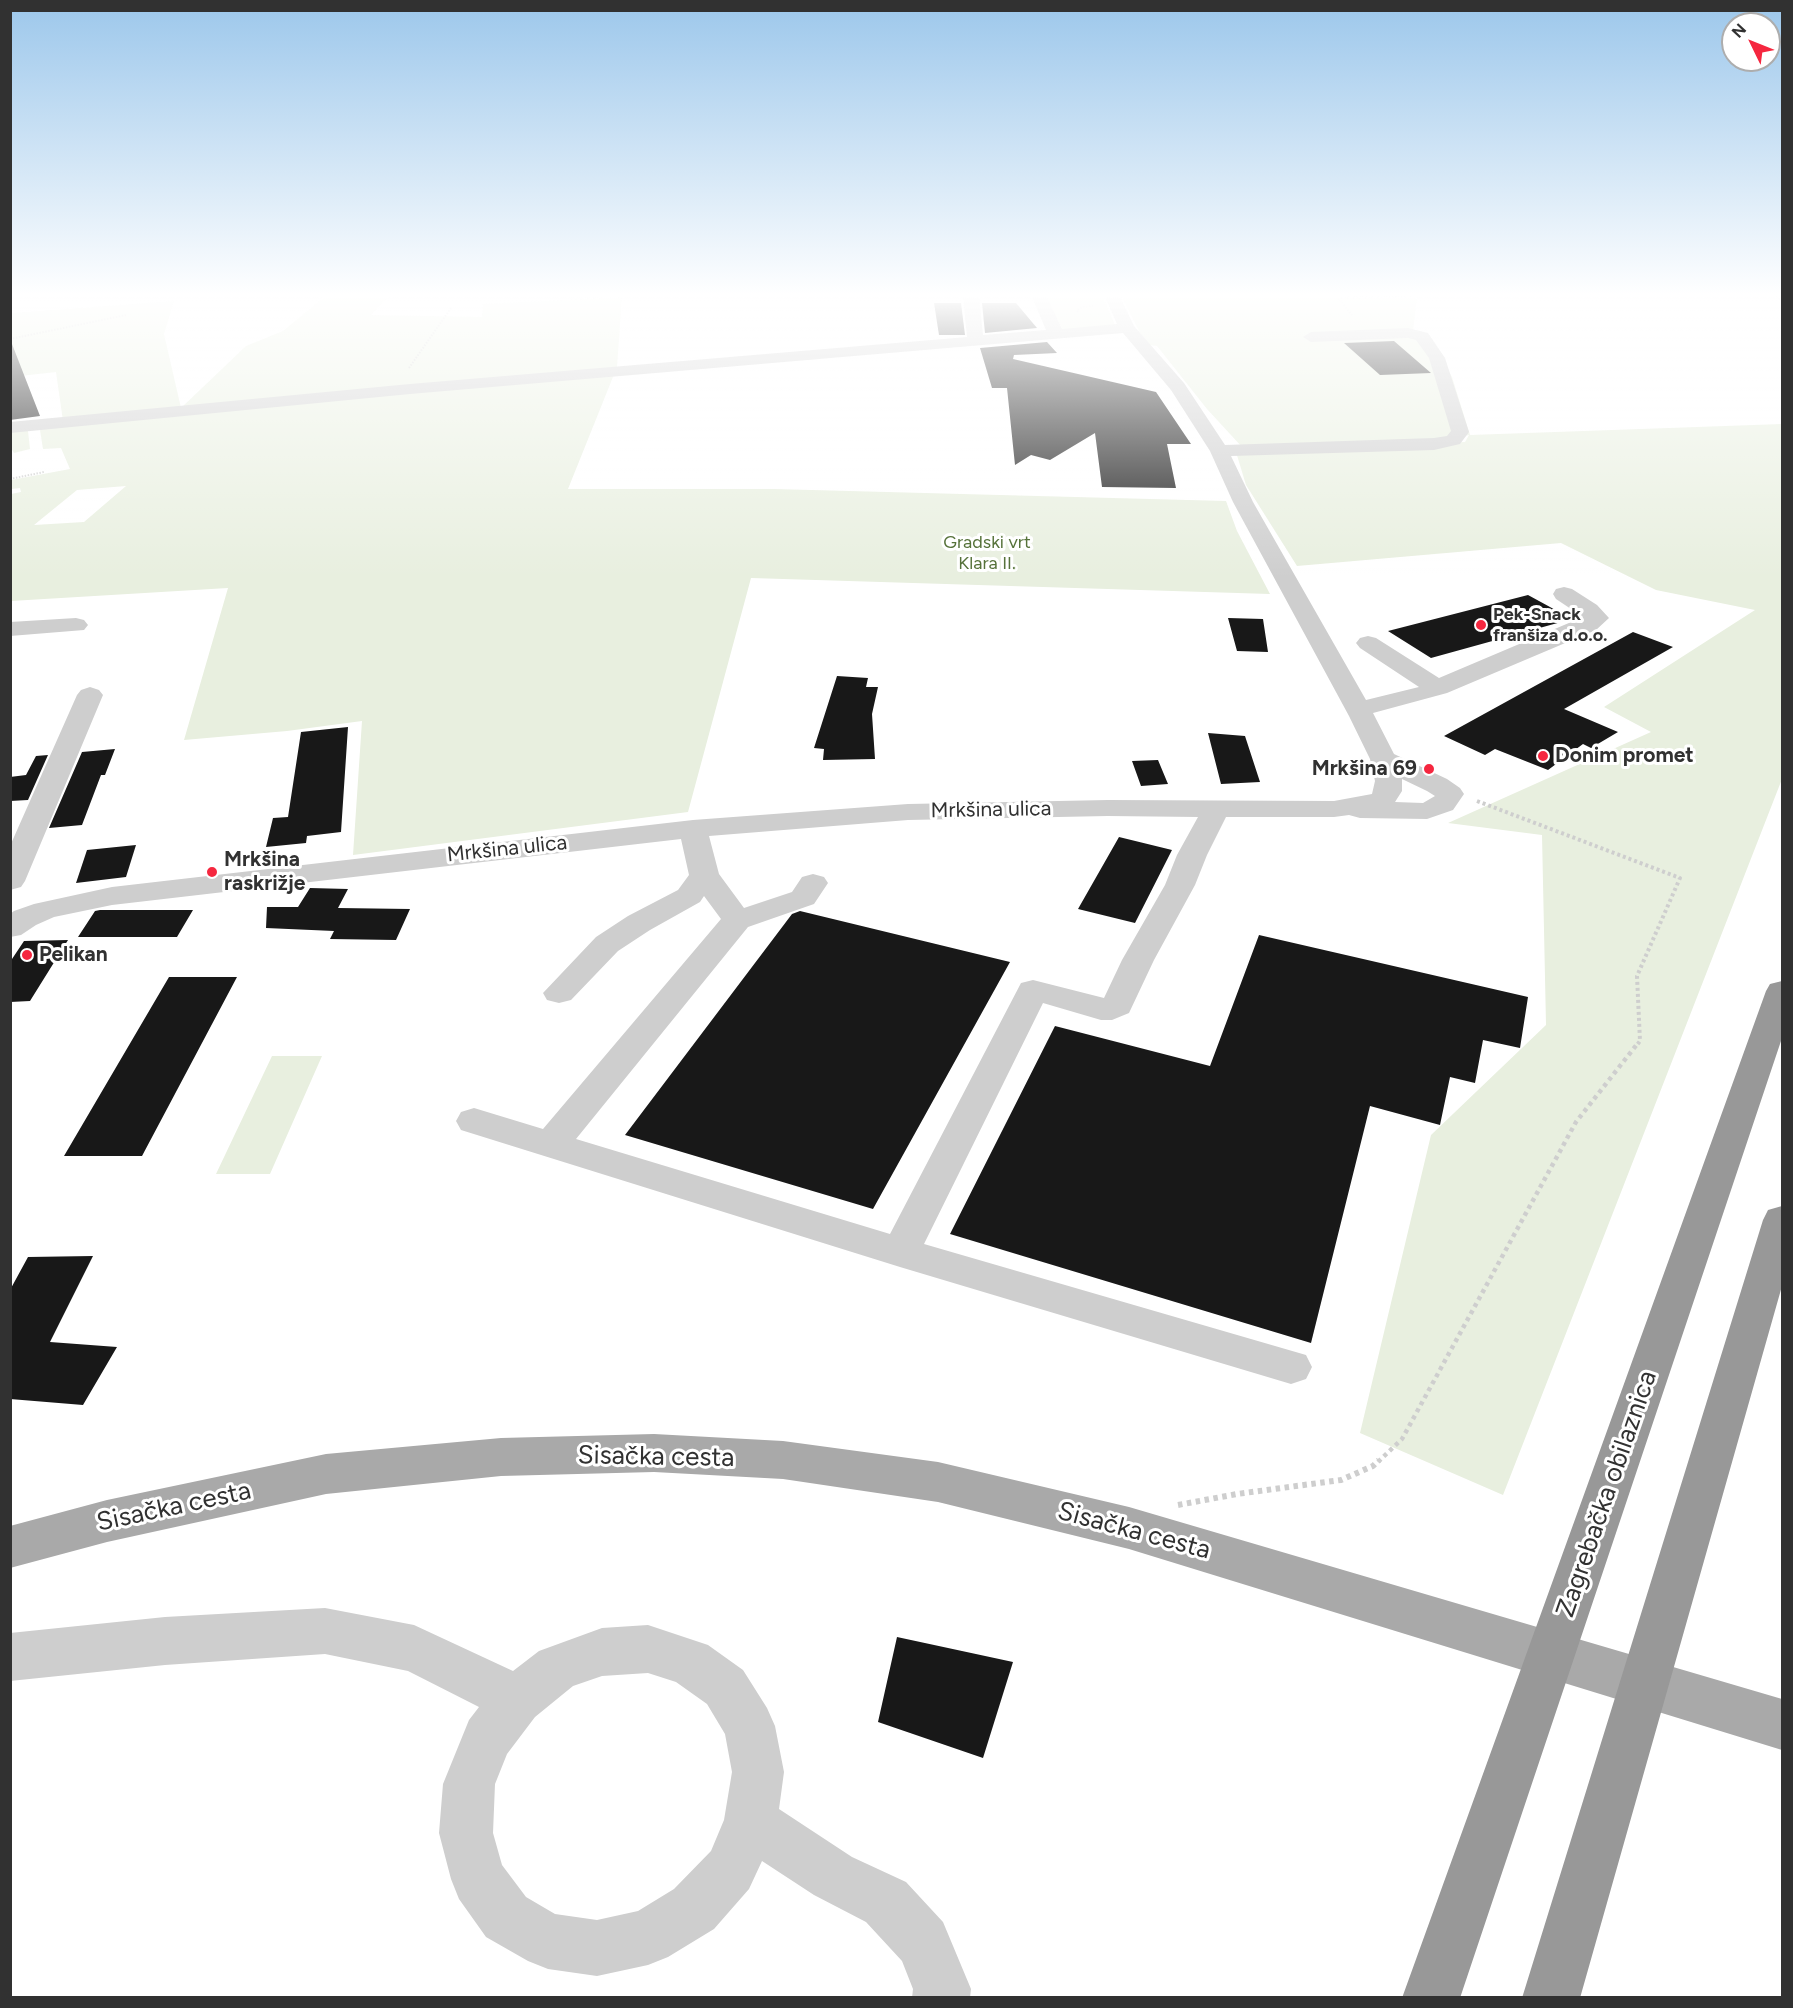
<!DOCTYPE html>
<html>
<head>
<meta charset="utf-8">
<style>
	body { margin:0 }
	#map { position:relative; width:1793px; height:2008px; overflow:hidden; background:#fff; font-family:Figtree,sans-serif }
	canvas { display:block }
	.frame { position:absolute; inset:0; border:12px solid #313131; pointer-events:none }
	.north { position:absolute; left:1721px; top:12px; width:60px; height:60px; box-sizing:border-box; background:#fff; border:2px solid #adadad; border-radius:50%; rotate:313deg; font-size:16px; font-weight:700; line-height:24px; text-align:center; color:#313131 }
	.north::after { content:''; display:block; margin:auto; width:21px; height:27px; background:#f5273f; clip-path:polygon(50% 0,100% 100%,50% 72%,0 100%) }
</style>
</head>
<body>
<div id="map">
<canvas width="1793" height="2008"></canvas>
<div class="frame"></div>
<div class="north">N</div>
</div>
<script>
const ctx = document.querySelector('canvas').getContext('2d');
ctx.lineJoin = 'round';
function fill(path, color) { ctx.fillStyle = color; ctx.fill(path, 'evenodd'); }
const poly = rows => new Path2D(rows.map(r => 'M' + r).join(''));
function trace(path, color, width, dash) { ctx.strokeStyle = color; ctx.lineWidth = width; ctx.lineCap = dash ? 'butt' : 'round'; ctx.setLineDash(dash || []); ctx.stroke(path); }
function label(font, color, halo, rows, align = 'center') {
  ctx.font = font + ' Figtree,sans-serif'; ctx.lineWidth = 6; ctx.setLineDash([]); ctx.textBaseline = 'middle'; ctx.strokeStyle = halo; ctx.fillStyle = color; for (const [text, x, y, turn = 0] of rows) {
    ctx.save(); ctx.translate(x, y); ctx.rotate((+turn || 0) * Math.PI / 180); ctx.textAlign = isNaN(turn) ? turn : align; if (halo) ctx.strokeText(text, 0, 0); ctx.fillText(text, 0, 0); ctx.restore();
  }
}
fill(poly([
	[324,297,388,297,371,315,482,317,483,304,622,297,617,367,568,489,774,489,1226,501,1237,531,1270,594,751,578,688,812,353,855,362,721,287,731,184,740,228,588,11,601,11,494,21,492,20,488,12,489,11,480,70,469,61,448,43,449,40,430,63,421,56,372,11,377,11,313,174,301,164,334,181,408,246,346,283,331],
	[126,486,84,522,34,525,77,490],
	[1045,297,1103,297,1115,325,1063,330],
	[1122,297,1417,297,1413,331,1430,339,1452,377,1470,435,1782,424,1782,779,1503,1495,1360,1433,1431,1135,1546,1025,1542,835,1448,823,1651,732,1604,707,1755,610,1656,590,1561,543,1297,566,1246,485,1236,452,1465,442,1469,435,1444,440,1242,447,1207,409,1157,346,1149,345,1142,337],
	[10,431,28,431,30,449,14,453,11,448],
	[272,1056,322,1056,270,1174,216,1174]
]), '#e8efdf');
fill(poly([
	[934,303,961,303,965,335,939,335],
	[982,303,1016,303,1037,328,985,333],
	[1394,341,1431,373,1380,375,1344,343],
	[1047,342,1057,353,1014,355,1013,359,1156,392,1191,444,1167,444,1176,488,1102,487,1095,433,1050,460,1031,455,1015,465,1007,388,992,388,980,348],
	[12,344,40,416,10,420],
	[1528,595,1572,619,1431,658,1388,631],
	[1228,618,1263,619,1268,652,1237,651],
	[1633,632,1673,647,1564,709,1618,732,1591,748,1583,744,1548,770,1495,749,1485,755,1444,736],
	[837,676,868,678,866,687,878,687,872,714,875,759,823,760,824,749,814,748],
	[348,727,341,832,307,836,306,843,266,847,273,818,288,817,301,732],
	[1208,733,1245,736,1260,782,1221,784],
	[115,749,105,775,101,775,82,825,49,828,82,752],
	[48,755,28,800,10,801,10,777,26,775,36,756],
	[1158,760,1168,784,1141,786,1132,761],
	[1119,837,1172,850,1135,923,1078,909],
	[136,845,126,877,76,883,87,850],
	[310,888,348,889,338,908,410,909,396,940,330,939,334,931,266,928,267,907,298,907],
	[100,910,193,910,177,937,78,937,95,911],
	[800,911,1010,962,873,1209,625,1135,792,914],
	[1259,935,1528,997,1520,1048,1483,1040,1475,1083,1450,1077,1440,1125,1370,1106,1311,1343,950,1234,1055,1026,1210,1066],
	[68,940,30,1001,10,1002,10,962,24,941],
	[169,977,237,977,142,1156,64,1156],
	[93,1256,50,1342,117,1347,83,1405,10,1399,10,1290,28,1257],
	[897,1637,1013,1662,983,1758,878,1722]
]), '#181818');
trace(poly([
	[1776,297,1782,300],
	[1338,298,1413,297],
	[1338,298,1352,315],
	[1078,312,1077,310,1082,307,1093,306],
	[10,339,126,315],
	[409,368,451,308],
	[10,479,44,472]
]), '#cecece', 2, [1.5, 1.5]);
trace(poly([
	[1477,801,1680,878,1637,976,1640,1041,1637,1045]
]), '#cecece', 4, [3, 3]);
trace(poly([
	[1378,1462,1402,1439,1576,1122,1638,1043]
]), '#cecece', 4.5, [4, 4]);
trace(poly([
	[1178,1505,1237,1494,1341,1480,1373,1466,1379,1460]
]), '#cecece', 6, [4.5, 4.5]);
fill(poly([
	[963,297,979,297,983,335,1046,330,1032,297,1047,297,1062,329,1117,324,1105,297,1120,297,1134,326,1184,383,1225,445,1434,438,1447,436,1451,431,1429,358,1416,340,1408,338,1311,342,1303,337,1311,332,1408,328,1428,333,1445,358,1469,432,1460,444,1434,450,1231,456,1253,502,1366,700,1419,687,1360,648,1356,643,1360,638,1368,636,1376,638,1439,678,1583,617,1556,599,1553,594,1556,589,1564,587,1572,589,1597,605,1609,618,1596,630,1447,693,1373,713,1394,754,1447,779,1460,788,1464,794,1453,810,1427,819,1360,818,1349,815,1334,817,1226,817,1207,855,1195,885,1154,960,1129,1013,1112,1020,1101,1020,1043,1003,924,1244,1306,1355,1312,1367,1306,1379,1291,1384,900,1267,461,1130,456,1121,461,1112,474,1108,543,1129,721,919,704,896,700,902,650,930,618,951,571,1000,559,1003,547,1000,543,993,596,937,628,916,678,890,689,875,681,839,112,905,54,917,36,925,21,935,10,937,10,914,14,911,34,904,112,887,693,820,908,804,1108,800,1334,801,1372,794,1375,781,1370,759,1349,716,1233,502,1210,451,1171,390,1123,333,410,394,10,433,10,422,410,384,967,337,963,297],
	[1402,779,1427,791,1435,796,1423,803,1395,802,1402,791,1402,779],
	[1108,816,1198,817,1177,855,1165,885,1122,960,1104,998,1033,980,1021,983,890,1234,576,1139,748,927,814,904,828,883,824,877,813,874,802,877,792,892,744,908,719,874,709,836,908,820,1108,816],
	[76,618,84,620,88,625,84,630,10,636,10,622,76,618],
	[90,687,99,690,103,695,25,881,21,887,10,890,10,846,77,695,81,690,90,687],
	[325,1608,414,1625,513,1671,539,1651,602,1628,648,1625,708,1645,743,1670,767,1708,775,1726,784,1772,779,1809,852,1857,906,1882,943,1922,971,1989,970,1998,912,1998,913,1989,902,1961,866,1922,814,1895,762,1861,749,1889,714,1929,668,1957,648,1965,597,1976,548,1969,528,1961,486,1937,459,1899,451,1879,439,1833,443,1784,469,1720,479,1707,408,1671,325,1654,165,1665,10,1681,10,1633,165,1617,325,1608],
	[648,1673,676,1682,707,1704,725,1734,732,1772,724,1820,711,1851,674,1889,638,1911,597,1920,555,1914,526,1897,502,1865,493,1833,495,1784,507,1754,535,1717,573,1686,602,1676,648,1673]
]), '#cecece');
fill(poly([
	[654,1434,783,1441,938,1462,1129,1507,1782,1699,1782,1750,1129,1549,938,1502,783,1479,654,1472,501,1476,326,1494,107,1542,10,1568,10,1526,107,1500,326,1454,501,1438,654,1434]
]), '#a9a9a9');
fill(poly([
	[1782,981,1782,1038,1460,1998,1402,1998,1766,991,1770,984,1782,981],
	[1782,1206,1782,1286,1580,1998,1522,1998,1763,1220,1768,1210,1782,1206]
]), '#989898');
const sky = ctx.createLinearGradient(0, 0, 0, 578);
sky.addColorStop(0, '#9cc7eb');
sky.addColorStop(0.51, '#fff');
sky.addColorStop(1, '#ffffff00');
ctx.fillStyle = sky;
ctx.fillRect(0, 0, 1793, 578);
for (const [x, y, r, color] of [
	[1481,625,6,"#f5273f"],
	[1543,756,6,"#f5273f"],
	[1429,769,6,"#f5273f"],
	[212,872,6,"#f5273f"],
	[27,955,6,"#f5273f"]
]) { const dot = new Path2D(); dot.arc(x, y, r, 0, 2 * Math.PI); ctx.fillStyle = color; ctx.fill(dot); trace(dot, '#fff', 2); }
label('18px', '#56723a', '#fff', [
	["Gradski vrt",987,543],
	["Klara II.",987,564]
]);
label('bold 18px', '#313131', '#fff', [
	["Pek-Snack",1493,615],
	["franšiza d.o.o.",1493,636]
], 'left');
label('bold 21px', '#313131', '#fff', [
	["Donim promet",1555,756],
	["Mrkšina 69",1417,769,"right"],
	["Mrkšina",224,860],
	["raskrižje",224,884],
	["Pelikan",39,955]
], 'left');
label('21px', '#313131', '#fff', [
	["Mrkšina ulica",991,810,-1],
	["Mrkšina ulica",507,849,-6]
]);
label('26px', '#313131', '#fff', [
	["Sisačka cesta",656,1457,1],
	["Zagrebačka obilaznica",1607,1494,-71],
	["Sisačka cesta",174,1507,-12],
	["Sisačka cesta",1134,1531,15]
]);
</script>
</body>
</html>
